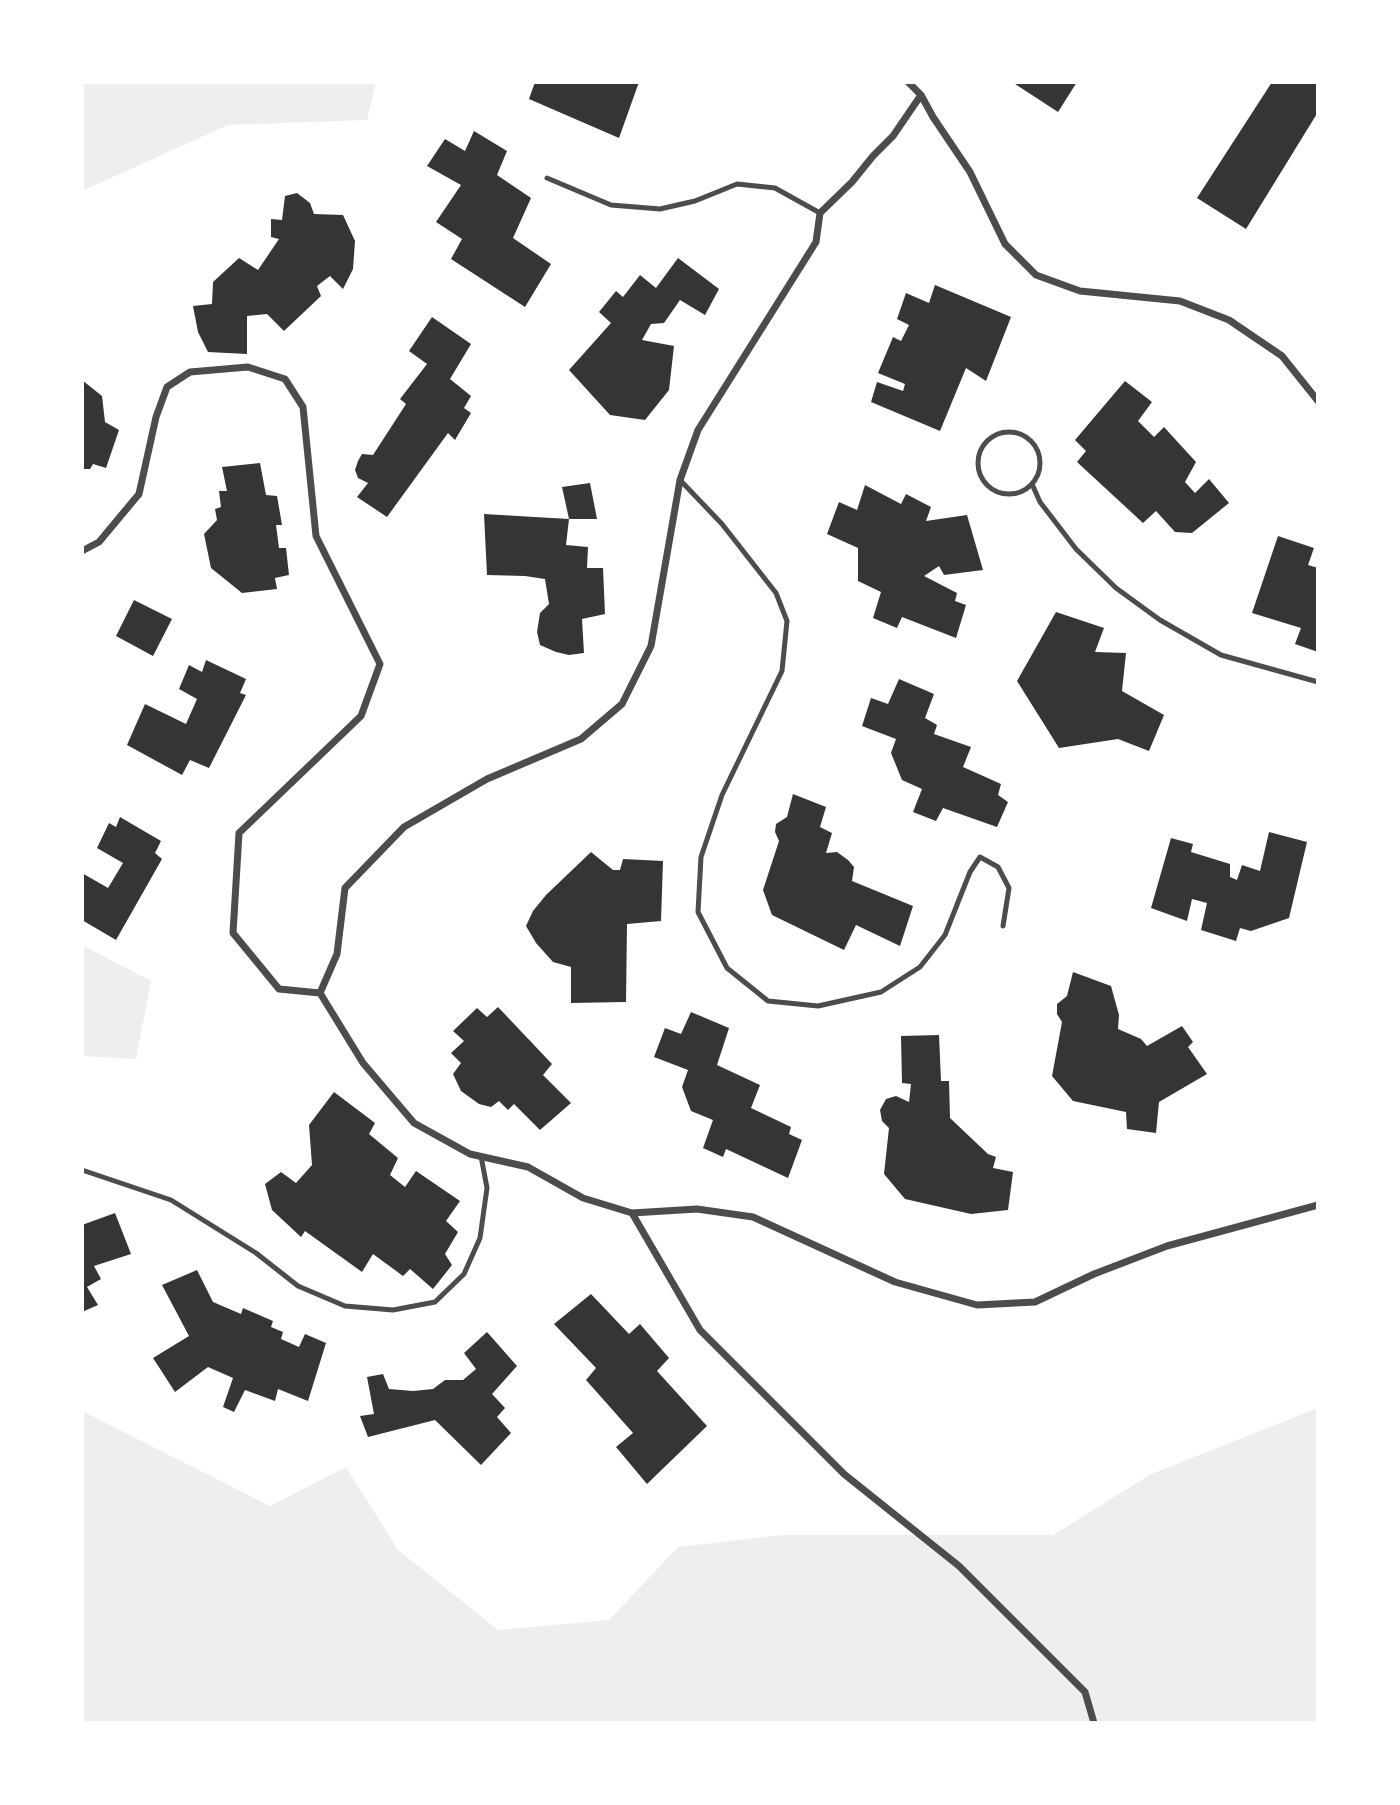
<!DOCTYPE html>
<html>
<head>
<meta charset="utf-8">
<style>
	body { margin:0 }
	#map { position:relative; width:1400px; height:1805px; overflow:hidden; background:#fff; font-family:Cabin,sans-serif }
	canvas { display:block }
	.frame { position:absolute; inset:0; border:84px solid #fff; pointer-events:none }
</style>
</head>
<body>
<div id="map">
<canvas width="1400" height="1805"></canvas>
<div class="frame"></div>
</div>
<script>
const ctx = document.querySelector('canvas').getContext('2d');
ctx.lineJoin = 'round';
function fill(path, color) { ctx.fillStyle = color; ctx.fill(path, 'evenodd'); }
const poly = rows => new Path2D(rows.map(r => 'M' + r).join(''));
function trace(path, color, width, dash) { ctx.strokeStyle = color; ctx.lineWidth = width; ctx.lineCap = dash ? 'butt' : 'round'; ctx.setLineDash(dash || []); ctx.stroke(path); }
fill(poly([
	[82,82,376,82,367,120,228,125,82,191],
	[82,945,151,981,136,1059,82,1056],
	[1318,1408,1318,1723,82,1723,82,1411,270,1506,346,1467,398,1550,498,1630,609,1620,678,1547,783,1535,1053,1535,1151,1474]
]), '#eee');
fill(poly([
	[535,82,639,82,619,138,529,99],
	[1012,82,1077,82,1058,112],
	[1272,82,1318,82,1318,112,1246,229,1197,198],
	[474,131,507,151,497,175,531,198,513,238,551,264,525,307,451,259,462,239,436,222,461,185,427,166,445,139,465,151],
	[297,193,310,203,314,214,343,215,355,241,353,269,343,289,330,276,317,286,321,296,284,331,267,314,247,316,247,354,208,352,198,332,193,306,212,304,213,282,239,258,258,270,279,239,271,237,271,219,282,220,285,196],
	[678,258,719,289,705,315,680,300,664,323,651,324,642,340,674,346,669,390,645,420,610,415,569,370,611,323,599,312,616,291,623,297,640,275,656,288],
	[935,285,1011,317,986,381,966,368,940,431,871,402,877,382,903,391,905,384,878,373,893,337,901,341,909,325,897,319,906,293,929,303],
	[432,317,471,344,450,379,471,396,464,408,471,413,455,440,448,433,387,517,357,497,368,483,358,478,355,470,358,461,362,454,373,455,406,404,400,399,427,364,409,351],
	[82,380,102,396,105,422,119,430,106,468,93,464,90,469,82,469],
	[1125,381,1152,402,1138,421,1154,437,1164,427,1196,462,1185,482,1195,493,1209,479,1229,503,1192,533,1175,532,1156,511,1143,523,1077,462,1086,451,1075,440],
	[260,463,266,495,277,496,282,525,276,525,279,548,286,548,289,575,275,578,277,589,242,593,211,568,204,534,217,520,215,509,221,507,219,491,227,491,222,467],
	[590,483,597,519,569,519,562,487],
	[865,485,901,504,906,494,931,507,926,521,967,515,983,570,944,575,939,566,924,576,957,593,955,601,966,605,956,638,902,617,897,628,873,618,881,592,858,581,858,548,827,534,839,502,857,510],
	[484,514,569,519,566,545,588,547,587,568,603,568,605,614,582,619,584,653,569,655,556,652,540,645,537,632,540,613,549,604,545,579,525,576,487,575],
	[1278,536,1314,548,1308,565,1318,568,1318,652,1295,644,1301,628,1252,613],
	[134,600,172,619,153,656,116,636],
	[1056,612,1104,628,1095,652,1126,653,1122,691,1164,715,1149,751,1118,739,1059,748,1017,681],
	[206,660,246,679,240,693,246,695,209,768,190,760,182,775,127,745,145,704,186,724,197,699,179,689,189,665,202,672],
	[899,679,934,694,925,718,937,725,934,734,971,747,963,767,1001,784,998,795,1008,802,997,827,943,808,936,821,913,812,922,789,902,780,891,753,896,739,862,726,871,698,888,704],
	[793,794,826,807,820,827,832,833,826,853,837,852,848,860,854,867,852,881,913,906,900,946,856,925,844,950,772,915,763,890,779,841,775,832,776,824,787,817],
	[120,817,161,841,155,853,162,859,116,940,82,920,82,873,108,888,123,863,97,848,109,823,116,827],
	[1269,832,1307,842,1289,918,1251,931,1240,928,1236,941,1201,930,1207,903,1192,899,1187,921,1151,908,1171,838,1193,844,1191,852,1230,864,1230,877,1237,880,1242,865,1260,871],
	[591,852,613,870,620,870,623,859,663,861,661,921,627,924,626,1002,571,1003,571,967,553,962,536,943,526,926,533,911,546,895],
	[1073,972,1111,986,1119,1015,1118,1029,1141,1039,1147,1046,1182,1026,1193,1042,1188,1047,1207,1074,1159,1102,1156,1133,1127,1129,1126,1112,1073,1101,1052,1076,1062,1022,1057,1014,1057,1004,1067,996],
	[498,1007,552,1064,543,1075,571,1103,540,1130,514,1104,508,1110,499,1101,491,1107,479,1104,461,1091,453,1074,461,1063,451,1053,464,1041,453,1031,477,1008,487,1017],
	[691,1012,729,1028,717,1065,760,1085,751,1108,791,1127,789,1134,802,1140,788,1178,726,1149,723,1157,703,1148,713,1120,691,1111,682,1087,688,1070,654,1057,665,1028,681,1034],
	[939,1035,941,1081,949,1081,950,1118,988,1154,996,1157,993,1168,1013,1172,1008,1210,971,1214,905,1199,884,1174,889,1128,882,1121,880,1110,886,1099,896,1096,909,1102,911,1084,902,1083,901,1036],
	[334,1092,375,1123,369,1134,398,1158,390,1175,405,1187,416,1171,460,1201,446,1221,458,1232,445,1254,452,1265,433,1289,410,1269,403,1276,373,1254,362,1272,305,1231,301,1237,272,1210,265,1184,281,1172,296,1183,312,1165,309,1125],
	[115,1213,131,1254,94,1266,101,1279,87,1287,98,1305,82,1312,82,1225],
	[197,1270,213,1302,241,1314,243,1308,273,1321,271,1327,283,1332,281,1339,299,1347,305,1334,326,1343,308,1401,278,1389,275,1401,245,1390,234,1412,223,1407,233,1378,208,1367,175,1392,153,1358,189,1336,162,1285],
	[591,1294,629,1334,640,1324,669,1358,657,1371,707,1426,647,1484,616,1447,633,1433,586,1380,596,1368,554,1324],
	[487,1332,517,1366,492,1394,505,1408,497,1417,511,1433,481,1465,435,1420,368,1437,360,1416,374,1414,367,1377,383,1374,389,1389,413,1391,433,1389,445,1380,463,1380,476,1369,464,1353]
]), '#353535');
trace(poly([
	[547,178,611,205,660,209,695,201,737,184,775,188,820,213],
	'978 463a31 31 0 1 1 62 0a31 31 0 1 1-62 0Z',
	[680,480,722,524,776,593,787,621,782,671,722,795,701,857,698,912,727,968,768,1001,818,1006,881,992,920,967,945,935,970,872,980,857,998,867,1009,888,1003,926],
	[1032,484,1040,502,1076,549,1116,588,1160,620,1221,655,1318,682],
	[82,1170,171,1200,256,1253,298,1286,345,1306,393,1310,435,1302,464,1274,480,1238,487,1188,481,1156]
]), '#4c4c4c', 5);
trace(poly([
	[908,82,921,95,893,136,873,156,852,182,820,213,816,242,698,430,680,480,651,646,622,704,581,739,487,779,404,827,345,888,337,954,320,993,363,1063,414,1123,470,1154,528,1167,583,1198,632,1213,697,1209,753,1217,895,1282,977,1305,1035,1302,1094,1274,1167,1246,1318,1205],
	[921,95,933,117,970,172,1005,244,1036,275,1080,291,1180,301,1229,320,1282,356,1318,401],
	[82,551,99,542,139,494,156,417,167,387,190,372,248,367,285,379,303,407,316,536,380,664,361,716,239,833,233,933,279,989,320,993],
	[632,1213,700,1330,844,1474,959,1566,1085,1692,1094,1723]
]), '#4c4c4c', 7);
</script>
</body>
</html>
